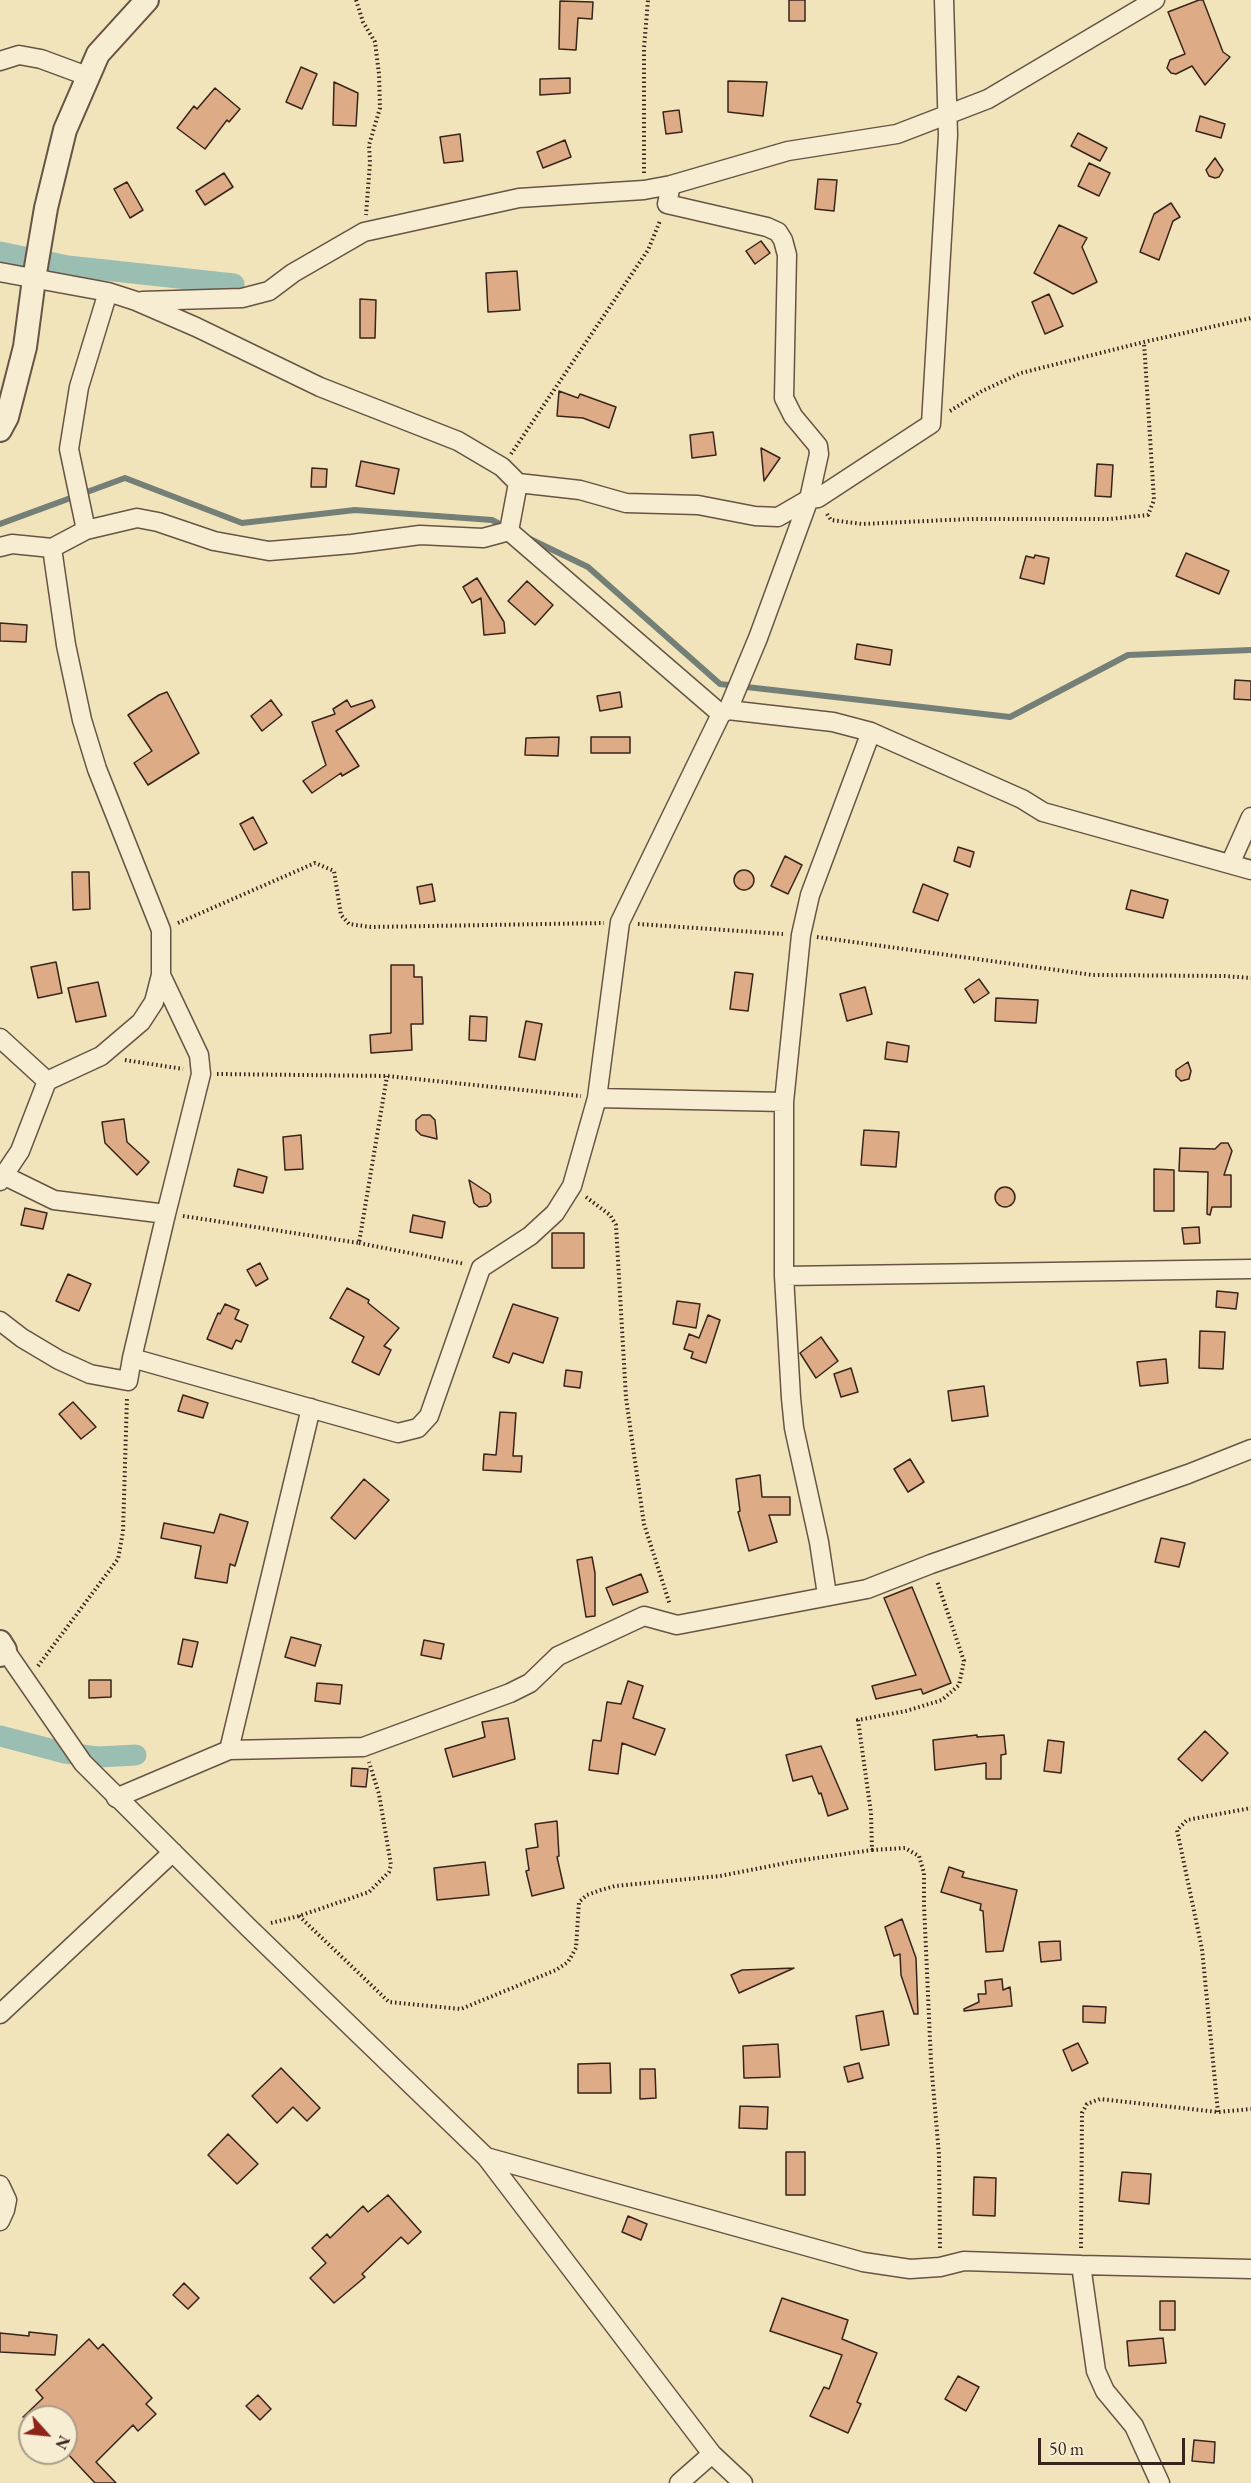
<!DOCTYPE html>
<html>
<head>
<meta charset="utf-8">
<style>
	body { margin:0 }
	#map { position:relative; width:1251px; height:2483px; overflow:hidden; background:#f1e4ba; font-family:"EB Garamond",serif }
	canvas { display:block }
	.north { position:absolute; left:18px; top:2405px; width:60px; height:60px; box-sizing:border-box; background:#f6edd2; border:2px solid #aa9d89; border-radius:50%; rotate:117deg; font-size:16px; font-weight:700; line-height:24px; text-align:center; color:#39241c }
	.north::after { content:''; display:block; margin:auto; width:21px; height:27px; background:#8f2418; clip-path:polygon(50% 0,100% 100%,50% 72%,0 100%) }
	.scale { position:absolute; left:1038px; top:2438px; width:147px; height:27px; box-sizing:border-box; border:3px solid #39241c; border-top:0; padding-left:8px; font-size:18px; line-height:21px; white-space:nowrap; color:#39241c; -webkit-text-stroke:4px #f6edd2; paint-order:stroke }
</style>
</head>
<body>
<div id="map">
<canvas width="1251" height="2483"></canvas>
<div class="north">N</div>
<div class="scale">50 m</div>
</div>
<script>
const ctx = document.querySelector('canvas').getContext('2d');
ctx.lineJoin = 'round';
const poly = rows => new Path2D(rows.map(r => 'M' + r).join(''));
function trace(path, color, width, dash) { ctx.strokeStyle = color; ctx.lineWidth = width; ctx.lineCap = dash ? 'butt' : 'round'; ctx.setLineDash(dash || []); ctx.stroke(path); }
function fill(path, color) { ctx.fillStyle = color; ctx.fill(path, 'evenodd'); }
trace(poly([
	[0,524,125,478,242,523,355,510,492,520,505,527],
	[528,538,588,567,720,684,1010,717,1128,655,1251,650]
]), '#748077', 6);
trace(poly([
	[0,252,68,266,234,284],
	[0,1736,65,1753,98,1757,136,1755]
]), '#9bbeb3', 21);
const building = poly([
	[789,0,805,0,805,21,789,21,789,0],
	[1199,0,1203,0,1223,52,1230,57,1205,85,1192,66,1176,74,1171,73,1167,68,1170,60,1185,54,1168,12,1199,0],
	[560,1,593,2,592,19,578,18,576,50,559,49,560,1],
	[301,67,317,74,302,109,286,102,301,67],
	[570,78,570,93,540,95,540,79,570,78],
	[728,81,767,82,763,116,728,112,728,81],
	[334,82,358,93,356,126,333,125,334,82],
	[215,88,240,109,229,122,227,120,205,149,177,128,194,106,197,109,215,88],
	[679,110,682,132,666,134,663,112,679,110],
	[1200,116,1225,124,1221,138,1196,131,1200,116],
	[1078,133,1107,148,1100,161,1071,146,1078,133],
	[460,134,463,161,444,163,440,137,460,134],
	[565,140,571,157,543,168,537,152,565,140],
	[1215,158,1223,170,1219,177,1215,178,1209,176,1206,170,1215,158],
	[1089,163,1110,173,1099,196,1078,186,1089,163],
	[224,173,233,187,205,205,196,191,224,173],
	[818,179,837,180,834,211,815,209,818,179],
	[127,182,143,210,130,218,114,189,127,182],
	[1171,203,1180,217,1173,221,1159,260,1140,252,1154,214,1171,203],
	[1059,225,1087,238,1082,247,1097,282,1073,294,1034,273,1059,225],
	[761,241,770,253,755,264,746,251,761,241],
	[517,271,520,310,488,312,486,273,517,271],
	[1049,294,1063,326,1045,334,1032,302,1049,294],
	[360,299,376,300,375,338,360,338,360,299],
	[559,391,578,398,580,394,616,407,609,428,583,418,557,416,559,391],
	[713,432,716,455,692,458,690,435,713,432],
	[761,448,780,458,764,481,761,448],
	[361,461,399,469,394,494,356,486,361,461],
	[1097,464,1113,465,1111,497,1095,496,1097,464],
	[312,468,327,469,326,487,311,487,312,468],
	[1186,553,1229,571,1219,594,1176,576,1186,553],
	[1035,555,1049,558,1044,584,1020,578,1026,556,1034,558,1035,555],
	[477,578,504,622,505,633,484,635,481,598,472,603,463,587,477,578],
	[527,581,553,605,535,625,508,601,527,581],
	[0,623,27,625,26,642,0,641,0,623],
	[857,644,892,650,890,665,855,659,857,644],
	[1235,680,1251,681,1251,700,1234,699,1235,680],
	[167,692,199,753,148,785,134,763,152,751,128,715,159,695,167,692],
	[620,692,622,707,600,711,597,696,620,692],
	[271,700,282,715,262,731,251,716,271,700],
	[347,700,351,707,372,700,375,707,336,731,359,766,342,776,341,773,312,793,303,781,326,765,312,722,335,714,333,709,347,700],
	[559,737,558,756,525,755,526,738,559,737],
	[591,737,630,737,630,753,591,753,591,737],
	[253,817,267,843,254,850,240,824,253,817],
	[958,847,974,852,970,867,954,861,958,847],
	[785,856,802,865,788,894,771,886,785,856],
	'734 880a10 10 0 1 1 20 0a10 10 0 1 1-20 0Z',
	[72,872,89,872,90,909,73,910,72,872],
	[432,884,435,901,420,904,417,887,432,884],
	[923,884,948,894,938,921,913,912,923,884],
	[1131,890,1168,900,1163,918,1126,909,1131,890],
	[56,962,62,993,38,998,31,967,56,962],
	[391,965,414,965,414,977,422,977,423,1024,411,1024,412,1050,371,1053,370,1035,391,1033,391,965],
	[735,972,753,974,748,1011,730,1009,735,972],
	[979,979,989,993,974,1003,965,989,979,979],
	[98,982,106,1016,76,1022,68,988,98,982],
	[865,987,872,1014,847,1021,840,994,865,987],
	[996,998,1038,1000,1036,1023,995,1021,996,998],
	[470,1016,487,1017,486,1041,469,1040,470,1016],
	[526,1021,542,1024,535,1060,519,1057,526,1021],
	[887,1042,909,1046,907,1062,885,1059,887,1042],
	[1188,1062,1191,1071,1189,1079,1181,1081,1176,1076,1176,1070,1188,1062],
	[422,1115,430,1115,435,1120,437,1139,421,1135,416,1130,416,1120,422,1115],
	[124,1119,127,1142,149,1162,137,1175,105,1143,102,1122,124,1119],
	[864,1130,899,1132,896,1167,861,1165,864,1130],
	[301,1135,303,1169,285,1170,283,1137,301,1135],
	[1221,1143,1228,1143,1232,1151,1224,1175,1231,1175,1231,1207,1212,1207,1210,1215,1207,1214,1208,1172,1179,1171,1180,1148,1215,1149,1221,1143],
	[238,1169,267,1177,263,1193,234,1186,238,1169],
	[1154,1169,1174,1170,1174,1211,1154,1211,1154,1169],
	[469,1180,490,1194,491,1202,487,1206,479,1207,474,1203,469,1180],
	'995 1197a10 10 0 1 1 20 0a10 10 0 1 1-20 0Z',
	[25,1208,47,1213,43,1229,21,1225,25,1208],
	[413,1215,445,1222,442,1238,410,1232,413,1215],
	[1199,1227,1200,1243,1184,1244,1182,1228,1199,1227],
	[552,1233,584,1233,584,1268,552,1268,552,1233],
	[260,1263,268,1279,256,1286,247,1270,260,1263],
	[68,1274,91,1284,79,1311,56,1301,68,1274],
	[347,1288,369,1300,368,1303,399,1328,384,1346,391,1350,379,1375,352,1362,364,1337,330,1318,347,1288],
	[1217,1291,1238,1293,1236,1309,1216,1307,1217,1291],
	[677,1301,700,1304,696,1328,673,1324,677,1301],
	[225,1304,239,1310,235,1319,248,1325,241,1342,236,1340,232,1349,207,1339,218,1313,220,1314,225,1304],
	[513,1304,558,1318,543,1363,513,1353,509,1363,493,1357,513,1304],
	[708,1315,720,1320,706,1363,691,1358,693,1352,684,1349,689,1334,699,1338,708,1315],
	[1200,1331,1225,1332,1223,1369,1199,1368,1200,1331],
	[821,1337,838,1361,816,1378,800,1353,821,1337],
	[1166,1359,1168,1383,1140,1386,1137,1362,1166,1359],
	[851,1368,858,1392,841,1397,834,1374,851,1368],
	[566,1370,582,1372,580,1388,564,1386,566,1370],
	[984,1386,988,1416,952,1421,948,1391,984,1386],
	[183,1395,208,1403,203,1418,178,1411,183,1395],
	[73,1402,96,1427,81,1439,59,1414,73,1402],
	[500,1412,516,1413,513,1456,522,1456,521,1472,483,1470,484,1454,496,1455,500,1412],
	[910,1459,924,1482,908,1492,894,1469,910,1459],
	[760,1475,762,1497,790,1497,790,1515,769,1515,777,1542,749,1551,738,1512,740,1511,736,1479,760,1475],
	[364,1479,389,1500,355,1539,331,1518,364,1479],
	[220,1514,248,1522,235,1566,230,1564,227,1583,195,1578,201,1546,161,1538,164,1523,214,1533,220,1514],
	[1161,1538,1185,1543,1179,1567,1155,1562,1161,1538],
	[592,1557,595,1573,595,1616,586,1617,577,1560,592,1557],
	[641,1574,648,1592,613,1605,606,1588,641,1574],
	[912,1587,951,1683,923,1694,921,1689,876,1699,872,1686,916,1675,884,1598,912,1587],
	[291,1637,321,1645,315,1666,285,1657,291,1637],
	[183,1639,198,1642,192,1667,178,1664,183,1639],
	[424,1640,444,1644,441,1659,421,1655,424,1640],
	[89,1680,111,1680,111,1697,89,1698,89,1680],
	[628,1681,643,1686,633,1718,665,1729,655,1755,622,1743,618,1774,589,1770,593,1740,601,1741,607,1702,621,1704,628,1681],
	[317,1683,342,1685,340,1704,315,1701,317,1683],
	[508,1718,515,1759,453,1777,445,1749,485,1737,482,1722,508,1718],
	[1205,1731,1228,1753,1202,1781,1178,1759,1205,1731],
	[977,1735,977,1737,1004,1735,1006,1754,1001,1755,1001,1779,986,1779,986,1763,935,1770,933,1740,977,1735],
	[1048,1740,1064,1742,1061,1773,1044,1771,1048,1740],
	[821,1746,848,1809,828,1816,821,1793,819,1794,812,1776,793,1781,786,1755,821,1746],
	[352,1768,368,1769,366,1787,351,1786,352,1768],
	[557,1821,559,1856,557,1857,564,1888,532,1896,526,1871,529,1870,526,1849,538,1847,535,1824,557,1821],
	[485,1862,489,1895,437,1900,434,1868,485,1862],
	[949,1867,964,1872,962,1877,1017,1890,1003,1951,986,1952,983,1911,980,1910,981,1904,941,1892,949,1867],
	[902,1919,916,1958,918,2014,914,2014,901,1975,900,1954,894,1956,885,1927,902,1919],
	[1060,1941,1061,1960,1041,1962,1039,1942,1060,1941],
	[794,1968,739,1993,731,1975,742,1970,794,1968],
	[1002,1979,1003,1990,1010,1987,1012,2006,964,2011,964,2009,979,2002,978,1994,986,1994,985,1981,1002,1979],
	[1083,2006,1106,2007,1105,2023,1083,2022,1083,2006],
	[883,2011,889,2045,861,2050,856,2016,883,2011],
	[1078,2043,1088,2063,1072,2071,1063,2050,1078,2043],
	[778,2044,780,2077,744,2078,743,2046,778,2044],
	[610,2063,611,2093,578,2093,578,2064,610,2063],
	[859,2063,863,2078,848,2082,844,2067,859,2063],
	[281,2068,320,2108,307,2121,293,2107,277,2123,252,2096,281,2068],
	[640,2069,655,2069,656,2098,640,2099,640,2069],
	[740,2106,768,2107,767,2129,739,2128,740,2106],
	[228,2134,258,2164,237,2184,208,2155,228,2134],
	[786,2152,805,2152,805,2195,786,2195,786,2152],
	[1122,2172,1151,2174,1149,2204,1119,2201,1122,2172],
	[974,2177,996,2178,995,2216,973,2215,974,2177],
	[388,2195,421,2232,408,2244,401,2237,362,2274,365,2277,334,2303,310,2278,326,2263,312,2248,327,2234,330,2238,363,2206,368,2212,388,2195],
	[628,2216,647,2224,641,2240,622,2232,628,2216],
	[184,2283,199,2298,188,2309,173,2295,184,2283],
	[782,2298,848,2320,842,2339,877,2353,857,2402,861,2404,848,2433,810,2416,824,2387,829,2389,842,2355,770,2331,782,2298],
	[1160,2301,1175,2301,1175,2330,1160,2330,1160,2301],
	[29,2332,57,2335,55,2355,0,2352,0,2333,29,2336,29,2332],
	[1163,2338,1166,2363,1129,2366,1127,2341,1163,2338],
	[89,2339,98,2349,103,2344,152,2398,146,2404,156,2414,138,2431,133,2425,96,2462,116,2483,95,2483,66,2452,66,2417,23,2417,43,2398,36,2390,89,2339],
	[958,2376,979,2387,966,2411,945,2399,958,2376],
	[258,2395,271,2409,260,2420,246,2406,258,2395],
	[1194,2440,1215,2442,1214,2463,1192,2461,1194,2440]
]);
fill(building, '#deab87');
trace(building, '#39241c', 1.5);
const minor = poly([
	[0,61,19,55,41,59,87,76],
	[671,185,667,204,767,227,778,232,783,240,787,255,784,398,793,416,818,446,819,454,809,499,758,638,728,710],
	[0,272,108,292,136,301,196,327,320,387,458,441,502,467,518,483,580,490,626,503,698,505,755,516,778,517,809,499,818,498,931,424,948,135,944,0],
	[142,301,242,298,269,291,293,273,364,232,519,198,644,190,671,185,788,151,897,134,988,99,1155,0],
	[86,530,69,449,79,387,108,292],
	[509,531,721,714,728,710,833,722,871,732,1022,799,1043,812,1251,870],
	[509,531,518,483],
	[0,547,12,544,52,548,86,530,137,518,158,522,214,541,269,551,352,544,420,535,483,538,509,531],
	[721,714,620,922,597,1098,784,1102,784,1276,791,1398,794,1428,819,1542,827,1595],
	[1230,864,1251,817],
	[161,975,199,1055,201,1074,166,1214],
	[0,1038,47,1081],
	[784,1102,801,935,810,895,871,732],
	[3,1175,54,1200,166,1214,132,1358,398,1433,418,1428,429,1416,481,1268,530,1236,555,1213,572,1186,597,1098],
	[0,1181,20,1151,47,1081,101,1056,141,1022,154,1002,161,975,161,930,97,769,82,720,66,645,52,548],
	[784,1276,1251,1269],
	[0,1321,22,1338,59,1360,90,1374,128,1381,132,1358],
	[5,1650,83,1763,249,1928,486,2157,712,2454,743,2483],
	[229,1750,311,1408],
	[116,1798,229,1750,363,1747,510,1693,530,1683,558,1656,644,1616,677,1625,867,1589,931,1564,1188,1474,1251,1449],
	[0,2014,173,1852],
	[486,2157,863,2262,910,2269,940,2267,964,2261,1081,2265],
	[0,2185,7,2200,5,2210,0,2221],
	[679,2483,712,2454],
	[1160,2483,1134,2426,1105,2391,1096,2371,1081,2265,1251,2269]
]);
const tertiary = poly([
	[0,430,7,417,25,347,34,279,46,208,65,130,98,54,147,0],
	[0,1642,5,1650,0,1655]
]);
trace(minor, '#675444', 21);
trace(tertiary, '#675444', 26);
trace(poly([
	[356,0,363,22,375,42,379,74,380,108,369,145,370,163,366,215],
	[644,173,644,48,648,0],
	[950,411,982,391,1021,373,1144,342,1251,318],
	[511,454,648,250,660,221],
	[827,514,831,520,862,524,969,519,1110,519,1148,515,1154,500,1144,342],
	[178,923,315,863,334,871,341,915,349,924,371,927,604,923],
	[638,924,783,934],
	[817,937,1093,975,1224,976,1251,978],
	[125,1060,183,1069],
	[217,1074,387,1076,581,1096],
	[586,1197,610,1215,616,1225,626,1398,644,1524,670,1605],
	[183,1216,359,1243,387,1076],
	[359,1243,465,1264],
	[38,1666,118,1559,123,1532,127,1397],
	[872,1850,905,1848,919,1856,924,1873,924,1905,931,2062,939,2155,940,2249],
	[299,1916,389,2002,461,2009,556,1970,568,1962,576,1948,579,1902,587,1895,601,1890,615,1886,720,1876,796,1861,872,1850,871,1813,858,1720,906,1711,942,1700,959,1685,964,1661,937,1581],
	[271,1923,299,1916,369,1892,389,1872,391,1865,379,1794,369,1762],
	[1218,2112,1202,1949,1177,1830,1187,1820,1251,1808],
	[1081,2248,1082,2113,1087,2104,1100,2099,1218,2112,1251,2109]
]), '#39241c', 4, [1.5, 3]);
trace(minor, '#f6edd2', 18);
trace(tertiary, '#f6edd2', 22);
</script>
</body>
</html>
